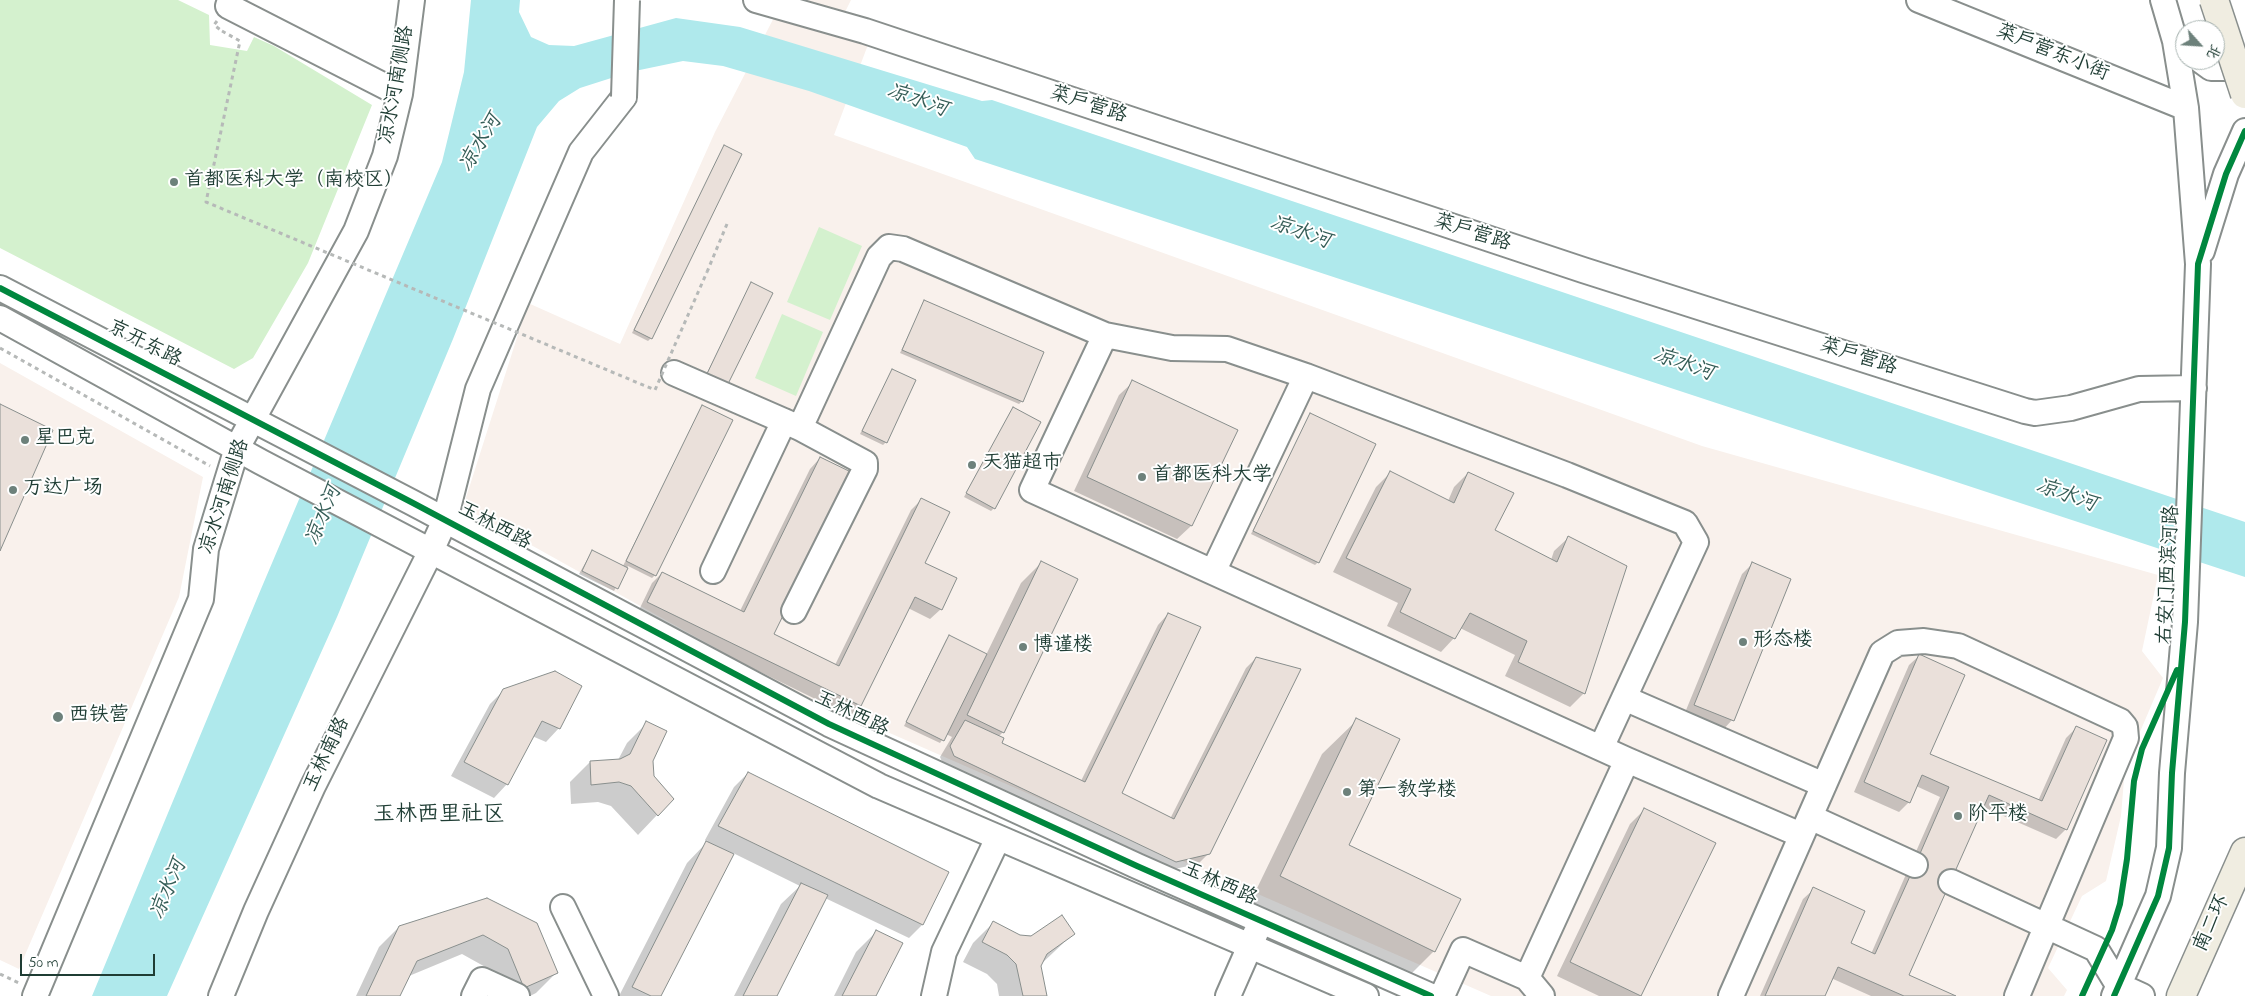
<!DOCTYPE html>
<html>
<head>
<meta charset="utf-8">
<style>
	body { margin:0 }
	#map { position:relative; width:2245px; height:996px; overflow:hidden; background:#fff; font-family:"Indie Flower","LXGW WenKai TC",sans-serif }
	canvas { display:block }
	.north { position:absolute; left:2175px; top:20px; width:50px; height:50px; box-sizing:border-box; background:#fff; border:1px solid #a5b1ae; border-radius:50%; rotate:116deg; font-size:14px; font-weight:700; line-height:20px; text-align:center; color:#1f3d34 }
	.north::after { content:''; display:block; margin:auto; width:18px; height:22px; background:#6d817b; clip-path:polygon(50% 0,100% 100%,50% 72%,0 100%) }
	.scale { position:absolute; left:20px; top:954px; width:135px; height:22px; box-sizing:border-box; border:2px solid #1f3d34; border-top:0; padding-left:6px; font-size:15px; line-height:18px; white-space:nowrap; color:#1f3d34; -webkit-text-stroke:4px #fff; paint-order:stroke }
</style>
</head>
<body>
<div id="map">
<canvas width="2245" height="996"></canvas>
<div class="north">北</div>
<div class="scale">50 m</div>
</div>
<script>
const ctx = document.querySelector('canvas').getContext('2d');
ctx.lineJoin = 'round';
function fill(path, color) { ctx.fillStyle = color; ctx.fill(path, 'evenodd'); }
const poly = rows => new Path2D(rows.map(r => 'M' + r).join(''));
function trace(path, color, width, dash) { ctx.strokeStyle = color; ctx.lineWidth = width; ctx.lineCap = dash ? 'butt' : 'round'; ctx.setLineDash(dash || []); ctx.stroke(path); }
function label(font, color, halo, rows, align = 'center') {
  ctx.font = font + ' "Indie Flower","LXGW WenKai TC",sans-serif'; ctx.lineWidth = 4; ctx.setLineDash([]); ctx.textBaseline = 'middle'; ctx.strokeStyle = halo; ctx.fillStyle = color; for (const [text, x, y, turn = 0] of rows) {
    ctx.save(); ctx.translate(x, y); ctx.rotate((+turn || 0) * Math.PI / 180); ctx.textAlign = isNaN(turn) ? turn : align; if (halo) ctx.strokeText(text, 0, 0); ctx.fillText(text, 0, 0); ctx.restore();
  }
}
fill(poly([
	[783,0,851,0,838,26,869,42,834,135,1702,446,2158,575,2142,651,2163,678,2125,767,2121,816,2106,881,2082,896,2048,968,2067,990,2064,996,1491,996,789,689,463,507,528,303,620,344,715,132],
	[0,363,203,477,179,597,19,969,0,960]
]), '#f9f1ec');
fill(poly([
	[0,0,178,0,209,15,210,45,247,51,254,37,274,46,372,105,308,263,253,358,234,369,0,248],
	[819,227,862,246,830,320,787,302],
	[782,314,823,332,796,396,755,378]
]), '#d4f1ce');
fill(poly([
	[471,0,520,0,519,12,531,37,549,45,574,46,676,18,740,27,982,101,992,100,2245,522,2245,577,975,159,967,147,809,91,723,66,683,61,630,72,580,88,559,101,537,127,453,339,337,617,167,996,92,996,261,589,442,162,464,72]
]), '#afe9ec');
fill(poly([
	[724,147,651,338,648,341,632,333],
	[751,284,721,392,702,383],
	[924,302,1022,401,1019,404,900,353],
	[892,370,886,442,883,445,860,434],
	[1133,382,1236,430,1191,526,1177,539,1074,491,1119,395],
	[702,406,655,575,652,578,628,566,614,591,579,574,592,551,623,566],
	[1013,408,994,508,991,511,964,497],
	[1310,414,1318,562,1315,565,1251,534],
	[820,458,773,634,835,665,911,510,921,500,923,563,941,609,930,619,908,608,860,706,850,716,638,612,652,583,662,573,740,611,810,469],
	[1390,473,1448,501,1454,487,1468,473,1493,531,1551,560,1554,551,1568,538,1584,693,1570,707,1505,676,1515,655,1460,628,1454,638,1441,652,1387,626,1398,603,1333,572,1376,487],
	[1041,563,1003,732,998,737,1000,744,1081,781,1158,625,1168,614,1120,794,1170,819,1246,668,1256,658,1209,853,1198,864,1165,871,944,766,940,757,952,737,946,734,940,743,904,726,946,640,949,637,986,655,1021,583],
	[1752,564,1790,580,1732,720,1722,731,1684,715,1742,574],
	[1920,655,1928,754,2038,801,2066,738,2076,728,2066,829,2056,839,1983,807,1907,976,1953,996,1871,996,1831,978,1823,996,1760,996,1803,899,1814,889,1849,944,1871,954,1940,797,1916,786,1909,802,1899,812,1854,792,1909,665],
	[504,690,559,728,546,742,532,736,507,784,494,798,451,776,490,704],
	[1357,720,1347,845,1434,951,1400,985,1246,911,1322,754],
	[647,723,657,815,638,835,611,806,598,802,571,804,570,782,590,762,618,760,627,743],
	[748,773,947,873,922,925,909,938,825,898,775,996,734,996,781,904,800,886,733,853,660,996,619,996,687,863,708,841,705,840,734,787],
	[1644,810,1714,844,1641,996,1599,996,1557,976,1630,824],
	[487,899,556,973,536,993,530,996,500,996,489,969,462,954,409,976,399,996,356,996,379,947,399,927],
	[993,923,1020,936,1073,934,1039,966,1046,996,999,996,997,984,987,974,963,962,973,943],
	[876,932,875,996,834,996,856,952]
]), '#0003');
const building = poly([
	[724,145,742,154,652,339,634,330,724,145],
	[751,282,773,293,725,390,704,380,751,282],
	[924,300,1044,352,1023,402,902,350,924,300],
	[892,369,916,380,887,443,862,431,892,369],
	[1132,380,1238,430,1192,526,1087,477,1132,380],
	[0,404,53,430,0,551,0,404],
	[702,405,733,420,656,576,626,561,702,405],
	[1013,407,1041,422,995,509,966,493,1013,407],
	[1310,413,1376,444,1319,563,1253,531,1310,413],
	[820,457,853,473,774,634,839,666,921,498,950,512,925,563,957,578,942,610,915,597,861,706,647,602,662,572,744,612,820,457],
	[1390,471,1454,503,1468,472,1514,493,1495,530,1557,562,1568,536,1627,566,1585,694,1518,662,1527,641,1470,613,1455,639,1400,612,1411,589,1346,558,1390,471],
	[592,550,628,568,618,589,582,571,592,550],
	[1041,561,1078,579,1004,733,967,715,1041,561],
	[1752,562,1791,579,1734,721,1694,705,1752,562],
	[1168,613,1201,627,1122,793,1174,819,1256,657,1301,669,1210,854,1176,862,954,756,950,746,965,720,1004,738,1002,743,1085,782,1168,613],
	[949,635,987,654,944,741,906,722,949,635],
	[1919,654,1965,675,1930,754,2042,801,2076,726,2107,740,2067,830,1989,795,1909,975,1956,996,1904,996,1838,967,1825,996,1765,996,1813,887,1865,911,1851,943,1875,954,1915,865,1949,787,1922,775,1910,803,1864,782,1919,654],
	[555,671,582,686,560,729,542,721,508,785,464,762,503,689,555,671],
	[1356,718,1400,739,1349,845,1461,899,1435,952,1280,876,1356,718],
	[646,721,667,731,653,761,654,776,674,799,658,816,631,786,619,782,591,785,590,761,620,759,630,754,646,721],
	[748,772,949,872,923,925,718,826,748,772],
	[1644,808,1716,843,1641,996,1570,962,1644,808],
	[706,841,734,854,661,996,651,996,632,987,706,841],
	[801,883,828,895,777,996,743,996,801,883],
	[487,898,537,923,558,973,524,988,508,949,483,935,417,961,400,996,366,996,399,926,487,898],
	[1062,915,1075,934,1047,954,1041,966,1047,996,1023,996,1016,964,1007,955,982,942,993,921,1020,935,1031,936,1062,915],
	[876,930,903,943,876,996,842,996,876,930]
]);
fill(building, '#eae0da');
trace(building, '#898f8d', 1);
const minor = poly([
	[230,0,228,6,400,94],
	[756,0,865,31,1583,270,2025,411,2035,413,2071,408,2139,389,2194,388],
	[1919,0,2186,108],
	[2200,60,2211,68,2245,68],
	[2202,251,2226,174,2245,131],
	[0,288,413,503,829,724,1137,866,1431,996],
	[0,318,261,462,879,786,1366,996],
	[1105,335,1032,490,1627,760,1801,835],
	[674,373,800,428,865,463,865,469,794,611],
	[800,428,879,257,889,247,903,249,1105,335,1172,348,1227,349,1306,376,1567,475,1685,523,1696,542,1601,748],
	[713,571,784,421],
	[1213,572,1306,376],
	[1624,698,1824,785],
	[1810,817,1915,865],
	[1951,882,2096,949,2118,985,2142,996],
	[563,907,606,996],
	[1527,978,1627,760],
	[35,996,201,599,206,549,237,448,356,231,385,156,400,94,412,0],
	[221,996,256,911,313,786,431,551,445,520,478,389,581,152,624,97],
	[474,996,482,980,517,996],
	[934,996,944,952,998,838],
	[1228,996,1257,930],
	[1442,996,1463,950,1527,978,1542,996],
	[1731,996,1882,653,1898,643,1924,641,1958,646,2120,721,2125,727,2126,738,2017,996],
	[2114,996,2158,896,2169,848,2172,773,2185,622,2198,264,2186,108,2175,41,2163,0]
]);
const major = poly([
	[2181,996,2245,852]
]);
trace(minor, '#898f8d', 28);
trace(major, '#898f8d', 31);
trace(poly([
	[217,21,214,25,222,31],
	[707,272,727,224],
	[0,348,210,466],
	[0,974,19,983]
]), '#b6b9b8', 3, [4, 4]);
trace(minor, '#fff', 24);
trace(major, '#f0ede1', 28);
const minorBridge = poly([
	[624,97,627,0]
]);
const highwayBridge = poly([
	[2214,0,2245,94]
]);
trace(minorBridge, '#898f8d', 28, []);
trace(highwayBridge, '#898f8d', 31, []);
trace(poly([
	[222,31,240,41,206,202,655,390,707,272]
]), '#b6b9b8', 3, [4, 4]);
trace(minorBridge, '#fff', 24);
trace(highwayBridge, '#f0ede1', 28);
trace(poly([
	[0,288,413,503,829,724,1137,866,1431,996],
	[2082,996,2112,930,2120,904,2127,859,2134,781,2142,749,2177,670],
	[2114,996,2158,896,2169,848,2172,773,2185,622,2198,264,2226,174,2245,131]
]), '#00873e', 6);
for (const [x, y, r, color] of [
	[174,182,5,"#6d817b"],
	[25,440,5,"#6d817b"],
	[972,465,5,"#6d817b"],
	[1142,477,5,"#6d817b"],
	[13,490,5,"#6d817b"],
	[1743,642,5,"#6d817b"],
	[1023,647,5,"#6d817b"],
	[58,717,6,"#6d817b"],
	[1347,792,5,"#6d817b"],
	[1958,816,5,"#6d817b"]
]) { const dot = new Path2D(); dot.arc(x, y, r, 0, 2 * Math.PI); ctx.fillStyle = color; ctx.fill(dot); trace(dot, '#fff', 2); }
label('20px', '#1f3d34', '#fff', [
	["菜户营东小街",2052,54,22],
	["凉水河南侧路",398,85,-80],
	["菜户营路",1088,106,18],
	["菜户营路",1472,234,18],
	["京开东路",144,345,27],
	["菜户营路",1858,358,18],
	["凉水河南侧路",226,497,-72],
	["玉林西路",494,527,28],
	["右安门西滨河路",2170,575,-87],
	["玉林西路",851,715,26],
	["玉林南路",328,755,-64],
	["玉林西路",1219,885,24],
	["南二环",2213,924,-66]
]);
label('20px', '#1f3d34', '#fff', [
	["首都医科大学（南校区）",184,182],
	["星巴克",35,440],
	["天猫超市",982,465],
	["首都医科大学",1152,477],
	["万达广场",23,490],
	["形态楼",1753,642],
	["博谨楼",1033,647],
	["西铁营",69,717],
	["第一教学楼",1357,792],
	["阶平楼",1968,816]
], 'left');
label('italic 21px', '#355d57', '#fff', [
	["凉水河",917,102,19],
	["凉水河",482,144,-59],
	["凉水河",1300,234,19],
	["凉水河",1683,366,19],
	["凉水河",2066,497,19],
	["凉水河",325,516,-67],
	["凉水河",170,890,-67]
]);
label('22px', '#1f3d34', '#fff', [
	["玉林西里社区",439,816]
]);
</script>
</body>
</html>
